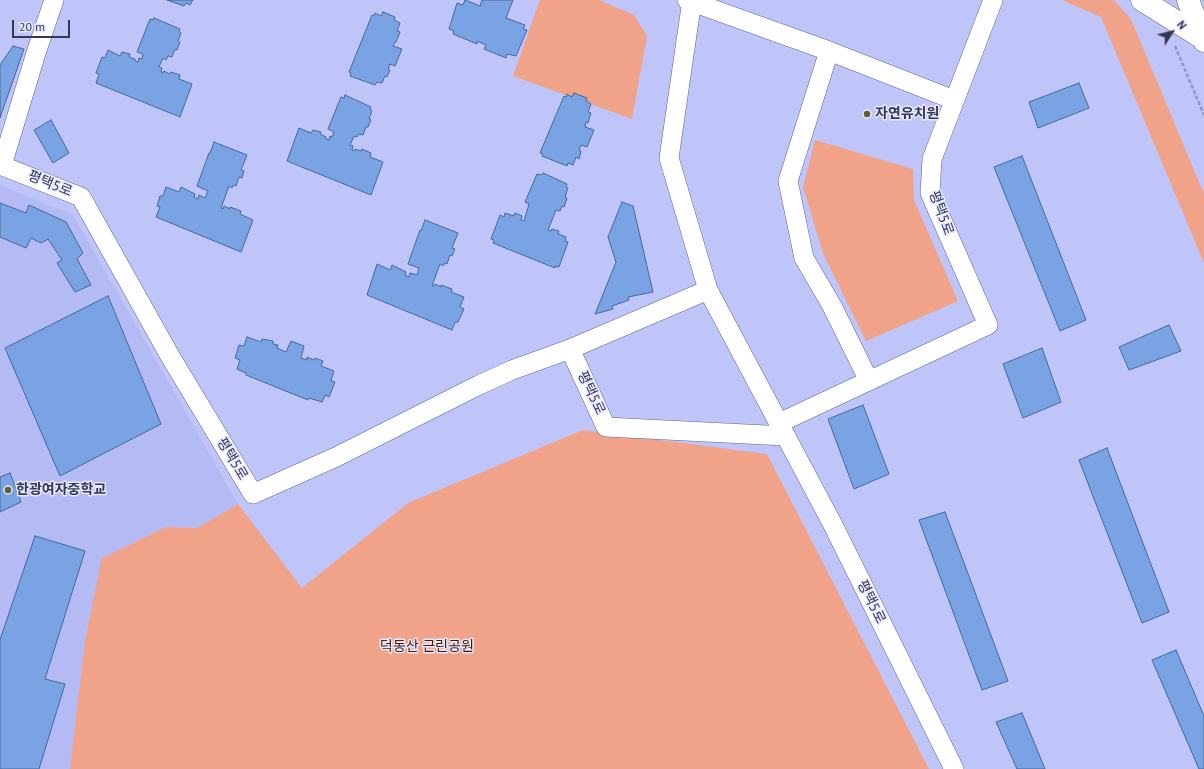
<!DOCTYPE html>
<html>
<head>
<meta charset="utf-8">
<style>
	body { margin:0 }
	#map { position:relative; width:1204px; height:769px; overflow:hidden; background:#bfc5f9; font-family:"PT Sans",sans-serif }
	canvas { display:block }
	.north { position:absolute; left:1152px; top:12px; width:40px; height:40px; -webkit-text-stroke:3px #e6e8fd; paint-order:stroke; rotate:54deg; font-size:11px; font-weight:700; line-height:16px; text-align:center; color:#353852 }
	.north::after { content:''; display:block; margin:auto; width:14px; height:18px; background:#353852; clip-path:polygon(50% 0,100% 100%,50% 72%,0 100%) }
	.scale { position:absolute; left:12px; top:20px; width:58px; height:18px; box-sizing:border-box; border:2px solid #353852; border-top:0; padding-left:5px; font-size:12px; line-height:14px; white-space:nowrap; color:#353852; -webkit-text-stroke:3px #e6e8fd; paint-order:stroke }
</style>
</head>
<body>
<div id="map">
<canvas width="1204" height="769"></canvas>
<div class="north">N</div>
<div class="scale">20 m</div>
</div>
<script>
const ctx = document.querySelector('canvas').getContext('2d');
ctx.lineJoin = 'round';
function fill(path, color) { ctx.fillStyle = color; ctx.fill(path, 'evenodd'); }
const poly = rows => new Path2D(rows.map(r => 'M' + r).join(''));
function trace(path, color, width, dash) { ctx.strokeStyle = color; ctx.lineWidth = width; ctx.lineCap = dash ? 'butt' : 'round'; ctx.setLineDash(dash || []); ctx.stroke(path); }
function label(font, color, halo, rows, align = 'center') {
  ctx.font = font + ' "PT Sans","Noto Sans KR",sans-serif'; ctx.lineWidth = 3; ctx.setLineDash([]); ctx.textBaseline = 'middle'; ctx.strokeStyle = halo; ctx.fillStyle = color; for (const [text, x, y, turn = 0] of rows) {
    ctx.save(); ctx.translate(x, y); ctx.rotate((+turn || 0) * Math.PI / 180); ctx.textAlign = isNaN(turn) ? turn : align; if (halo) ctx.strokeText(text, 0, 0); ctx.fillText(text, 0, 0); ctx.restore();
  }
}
fill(poly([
	[0,185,73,215,238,504,197,528,166,527,70,767,70,769,0,769]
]), '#b3baf4');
fill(poly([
	[540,0,599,0,634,15,647,36,632,119,513,76],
	[1062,0,1112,0,1115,1,1131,19,1204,194,1204,263,1101,17],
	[815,140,913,169,914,200,958,301,866,341,823,253,803,187],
	[583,430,767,454,929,769,70,769,85,641,102,558,166,527,197,528,238,504,302,588,408,503]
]), '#f0a389');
const building = poly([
	[167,0,193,0,190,5,186,3,184,6,167,0],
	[465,0,480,6,482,0,513,0,506,18,525,25,523,29,527,30,516,56,507,54,506,58,484,49,486,45,477,41,477,44,453,34,454,31,449,29,457,3,463,5,465,0],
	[383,12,395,17,394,20,400,23,397,31,400,32,396,42,395,42,393,46,402,49,395,66,390,64,388,69,390,70,387,77,385,76,382,83,377,82,375,85,350,76,351,73,349,72,372,15,374,16,375,13,381,16,383,12],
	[154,18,180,29,179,31,181,33,178,41,180,42,177,50,175,49,172,57,168,56,166,60,163,58,159,67,162,68,161,72,163,73,164,71,170,74,171,72,180,75,179,79,192,84,180,117,96,83,99,74,96,73,102,57,105,58,108,50,120,56,122,52,130,54,129,57,135,59,135,61,138,62,139,58,142,59,143,54,137,52,150,19,153,20,154,18],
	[13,46,24,49,0,118,0,65,13,46],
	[1079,83,1089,108,1038,128,1029,102,1079,83],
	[574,93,587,98,586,101,591,104,588,112,591,113,588,123,586,122,585,127,594,130,587,147,581,145,579,150,581,151,579,159,576,157,573,165,568,163,567,166,542,156,543,154,540,153,564,96,566,97,567,94,572,97,574,93],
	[345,95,371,107,370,109,372,111,369,119,371,120,368,127,366,127,363,135,359,134,357,137,354,136,350,145,353,146,352,150,354,151,355,149,361,151,362,149,371,153,370,157,383,162,371,195,287,161,299,128,311,133,313,130,321,132,320,134,326,137,326,139,329,140,330,136,332,137,334,132,328,129,341,97,344,98,345,95],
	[51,120,69,153,53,163,34,130,51,120],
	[214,142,247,155,241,170,244,171,242,178,239,177,236,186,233,185,232,188,229,186,221,208,223,209,224,206,230,209,230,207,241,211,240,214,253,220,241,252,156,217,160,207,157,206,160,196,163,196,166,187,179,192,181,187,195,194,194,197,198,199,199,195,205,198,208,191,197,186,209,153,210,153,214,142],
	[1022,156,1086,320,1060,331,994,167,1022,156],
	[543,173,567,184,566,187,568,188,565,197,567,198,564,207,562,206,560,211,556,210,548,230,551,231,552,229,559,231,558,234,566,237,565,241,568,242,559,267,555,266,555,268,493,243,494,240,491,239,500,215,504,217,505,213,514,216,515,213,522,216,521,220,524,221,529,204,525,202,537,174,541,175,543,173],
	[622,202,633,206,653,292,628,297,629,300,612,306,613,309,595,314,616,262,608,237,622,202],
	[0,203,26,213,29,205,66,222,83,253,77,259,91,285,75,292,57,263,62,260,48,239,41,243,31,238,26,248,0,237,0,203],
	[425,220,458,233,452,248,455,249,452,256,450,255,447,264,445,263,443,266,440,264,432,286,434,286,435,284,441,287,441,285,452,289,451,292,464,297,460,307,464,309,458,322,455,322,452,330,367,295,377,264,390,270,392,265,406,272,405,275,409,277,410,273,417,275,419,268,408,264,420,230,421,231,425,220],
	[108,296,161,424,60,476,5,348,108,296],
	[1169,325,1181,351,1129,370,1119,347,1169,325],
	[247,337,261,342,262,339,273,341,273,344,278,345,277,348,286,352,291,341,304,346,301,358,307,360,307,357,314,360,315,358,323,361,321,366,334,371,331,381,335,382,329,397,325,395,322,402,309,398,308,400,246,375,246,373,237,369,240,360,235,358,239,345,244,346,247,337],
	[1042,348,1061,402,1023,418,1003,364,1042,348],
	[863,405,889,474,854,489,828,419,863,405],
	[1107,448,1169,612,1142,623,1079,460,1107,448],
	[10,473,21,502,0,512,0,477,10,473],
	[945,512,1008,681,982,690,919,520,945,512],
	[35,536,85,551,45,679,65,684,39,769,0,769,0,640,35,536],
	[1176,650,1204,716,1204,769,1199,769,1152,660,1176,650],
	[1022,713,1045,769,1017,769,996,722,1022,713]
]);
fill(building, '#7aa3e4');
trace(building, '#46679b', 1);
const minor = poly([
	[687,0,829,51,954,100],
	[692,0,669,158,708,290,833,525,954,769],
	[829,51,788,181,804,258,832,306,869,381],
	[0,165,81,197,170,356,253,494,336,457,479,385,512,370,570,349,708,290],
	[2,165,36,53,54,0],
	[570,349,606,427,786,436],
	[779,423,988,325,930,193,932,159,993,0]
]);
const major = poly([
	[1142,0,1204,39],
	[1188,0,1204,41]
]);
trace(minor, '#5e639d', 20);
trace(major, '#5e639d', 23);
trace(poly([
	[1175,46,1204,115]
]), '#9297c3', 2.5, [4, 2]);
trace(minor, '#fff', 19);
trace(major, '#fff', 22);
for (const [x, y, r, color] of [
	[867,114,4,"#655c29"],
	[8,490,4,"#655c29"]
]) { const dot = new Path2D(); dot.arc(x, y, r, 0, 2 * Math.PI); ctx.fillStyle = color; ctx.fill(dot); trace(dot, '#e6e8fd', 1.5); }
label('bold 14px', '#353852', '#e6e8fd', [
	["자연유치원",875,114],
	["한광여자중학교",16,490]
], 'left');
label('14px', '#353852', '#e6e8fd', [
	["평택5로",50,184,22],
	["평택5로",941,213,70],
	["평택5로",591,393,65],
	["평택5로",232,459,59],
	["평택5로",871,602,64]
]);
label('14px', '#4a1805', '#e6e8fd', [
	["덕동산 근린공원",427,647]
]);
</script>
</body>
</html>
